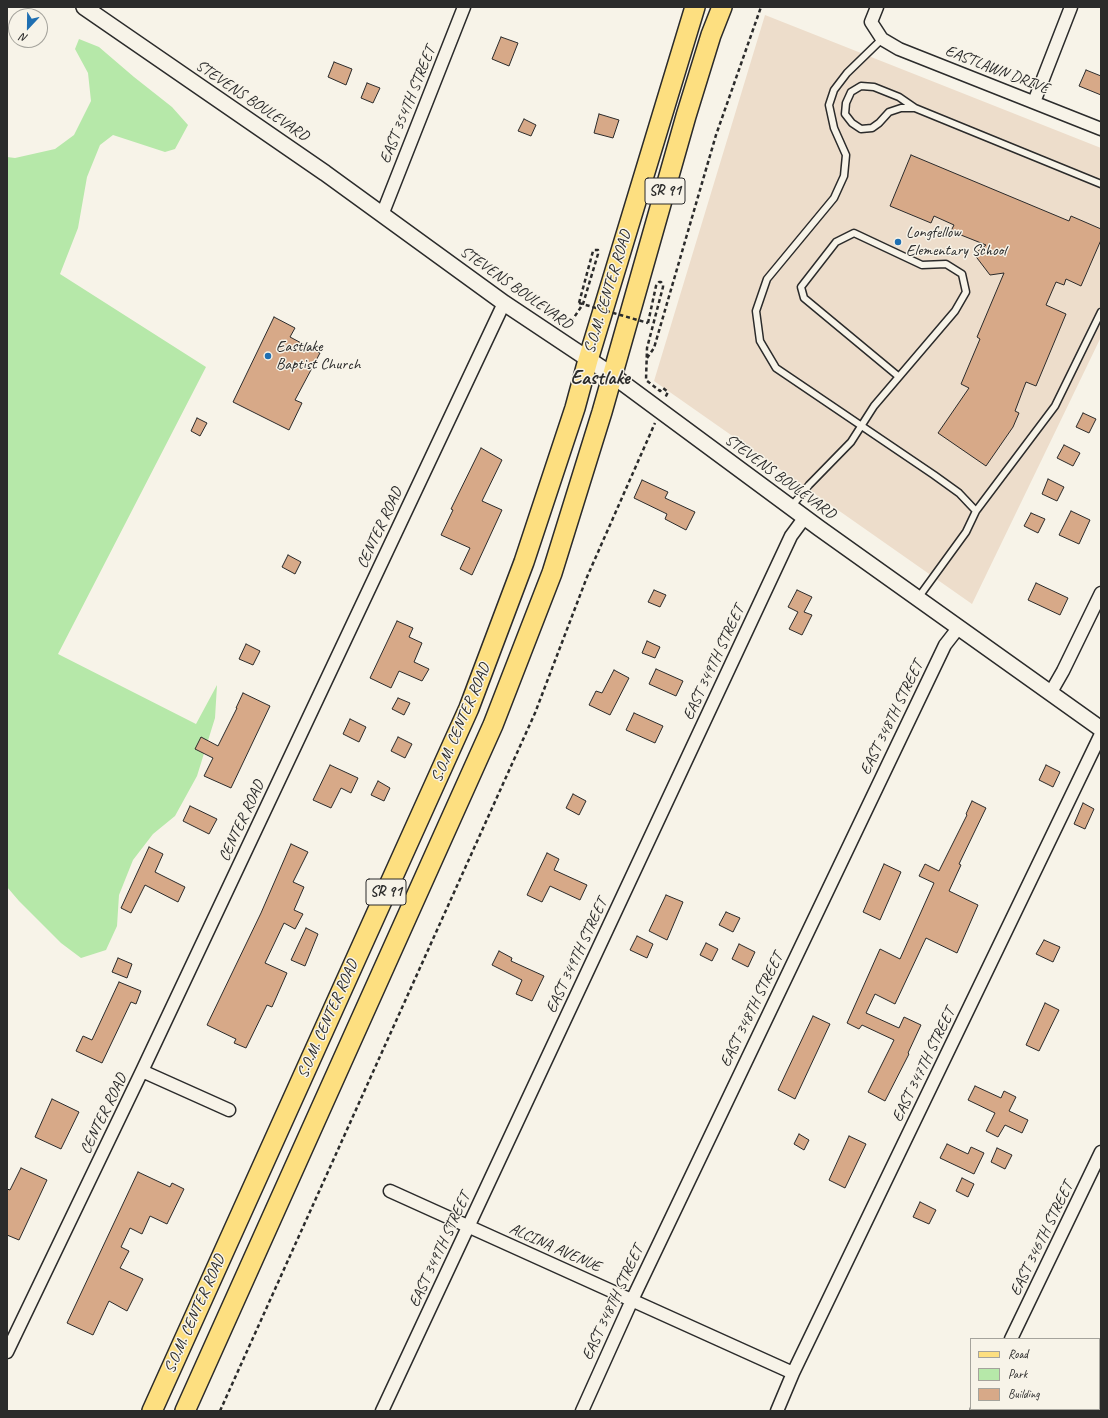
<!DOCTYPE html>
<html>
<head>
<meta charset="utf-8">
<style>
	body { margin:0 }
	#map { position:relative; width:1108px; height:1418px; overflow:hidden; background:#f7f3e8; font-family:Caveat,sans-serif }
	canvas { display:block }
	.frame { position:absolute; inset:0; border:8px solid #2b2b2b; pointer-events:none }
	.legend { position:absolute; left:970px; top:1338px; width:130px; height:72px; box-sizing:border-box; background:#f7f3e8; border:1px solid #a5a39c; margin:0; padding:5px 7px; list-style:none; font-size:12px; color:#2b2b2b }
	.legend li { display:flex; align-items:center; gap:8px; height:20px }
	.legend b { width:20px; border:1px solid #a5a39c }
	.north { position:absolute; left:8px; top:8px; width:40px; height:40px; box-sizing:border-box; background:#f7f3e8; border:1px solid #a5a39c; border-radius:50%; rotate:202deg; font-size:11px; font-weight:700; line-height:16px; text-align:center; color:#2b2b2b }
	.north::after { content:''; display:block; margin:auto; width:14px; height:18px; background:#1f6fb2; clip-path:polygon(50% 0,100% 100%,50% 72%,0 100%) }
</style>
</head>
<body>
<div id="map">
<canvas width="1108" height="1418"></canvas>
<div class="frame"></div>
<ul class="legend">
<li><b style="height:5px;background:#fddf80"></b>Road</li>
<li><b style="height:11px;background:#b6e8a9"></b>Park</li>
<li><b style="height:11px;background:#d7a988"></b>Building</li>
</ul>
<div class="north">N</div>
</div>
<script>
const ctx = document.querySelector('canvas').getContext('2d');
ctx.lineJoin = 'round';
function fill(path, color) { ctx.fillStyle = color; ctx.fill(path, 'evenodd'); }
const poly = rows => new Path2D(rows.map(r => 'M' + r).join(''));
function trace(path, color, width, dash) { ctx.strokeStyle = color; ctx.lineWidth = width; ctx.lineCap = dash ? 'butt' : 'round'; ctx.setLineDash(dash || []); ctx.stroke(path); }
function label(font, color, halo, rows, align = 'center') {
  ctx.font = font + ' Caveat,sans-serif'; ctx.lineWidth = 3; ctx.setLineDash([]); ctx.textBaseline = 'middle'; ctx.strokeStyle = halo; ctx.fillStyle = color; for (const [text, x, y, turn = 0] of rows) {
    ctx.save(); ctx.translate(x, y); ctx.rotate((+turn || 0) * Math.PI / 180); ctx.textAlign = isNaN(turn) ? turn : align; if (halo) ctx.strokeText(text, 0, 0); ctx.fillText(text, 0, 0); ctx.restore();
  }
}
fill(poly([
	[765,15,1101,148,1101,337,972,604,654,381],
	[1101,1369,1101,1411,1081,1411,1082,1409,1099,1409,1099,1373]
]), '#edddcb');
fill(poly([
	[79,39,99,47,134,77,172,107,188,125,175,149,165,152,113,135,100,145,87,177,78,228,60,274,206,367,58,654,196,724,217,685,215,718,197,776,175,816,153,834,133,860,119,895,117,926,106,950,81,958,61,943,19,901,7,887,7,157,15,158,55,149,74,135,91,101,88,73,75,49]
]), '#b6e8a9');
const building = poly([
	[501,37,518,43,509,66,492,59,501,37],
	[334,62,352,69,346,85,328,77,334,62],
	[1086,70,1101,76,1101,95,1079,86,1086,70],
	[367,83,380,88,373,103,361,98,367,83],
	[599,114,619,120,613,138,594,133,599,114],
	[524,119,536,125,531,136,518,131,524,119],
	[911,155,1069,221,1071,216,1101,229,1101,240,1081,286,1066,279,1064,285,1056,282,1046,305,1066,314,1036,386,1026,382,1015,411,1019,413,1013,427,986,466,938,433,969,388,961,384,980,339,977,337,1004,273,990,275,974,254,986,245,951,231,954,225,934,216,931,223,890,206,911,155],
	[274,317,295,328,290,337,320,353,295,400,302,403,289,430,233,402,274,317],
	[1083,413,1096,419,1089,433,1076,427,1083,413],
	[197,418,207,423,200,436,191,431,197,418],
	[1064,445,1080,453,1073,466,1057,458,1064,445],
	[481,448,502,460,482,501,502,510,472,575,460,569,470,548,441,535,453,510,451,509,481,448],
	[1048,479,1064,487,1057,501,1042,494,1048,479],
	[642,480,668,492,665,498,695,512,686,530,665,519,667,514,634,498,642,480],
	[1071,511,1090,520,1079,544,1059,535,1071,511],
	[1031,513,1045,519,1038,533,1024,526,1031,513],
	[288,555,301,562,295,574,282,567,288,555],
	[1036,583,1068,598,1060,615,1028,600,1036,583],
	[654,590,666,595,660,607,648,602,654,590],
	[797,590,812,597,804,612,812,615,802,635,789,629,798,612,788,607,797,590],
	[397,621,413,628,409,637,422,643,414,662,429,669,422,681,399,671,391,688,370,678,397,621],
	[647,641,660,647,655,658,642,653,647,641],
	[246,644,260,651,253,665,239,659,246,644],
	[656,669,683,681,676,696,649,684,656,669],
	[614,670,629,678,610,715,589,705,596,691,602,693,614,670],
	[243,693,270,706,231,788,204,776,213,758,195,749,201,737,218,746,237,708,236,708,243,693],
	[398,698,410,703,404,715,392,709,398,698],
	[634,713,663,726,655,743,626,730,634,713],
	[350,719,366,727,359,742,343,734,350,719],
	[398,737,412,744,405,758,391,751,398,737],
	[330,765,358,778,351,793,341,788,331,808,313,800,330,765],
	[1046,765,1060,772,1053,787,1039,780,1046,765],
	[378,781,390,788,384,801,371,795,378,781],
	[573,794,586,801,579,815,566,808,573,794],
	[972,801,986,808,959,864,961,865,949,891,978,905,957,953,926,938,895,1004,875,994,866,1013,899,1028,904,1017,921,1025,908,1053,909,1054,885,1101,868,1092,894,1040,862,1025,859,1029,847,1023,880,949,900,959,934,883,919,876,925,864,939,871,967,815,966,814,972,801],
	[1083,803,1094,809,1085,829,1074,824,1083,803],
	[190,806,217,819,209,834,183,821,190,806],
	[291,844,308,852,293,882,304,887,294,910,303,914,295,929,284,923,265,963,287,973,272,1007,267,1005,246,1048,234,1043,236,1039,207,1025,261,913,291,844],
	[149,847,163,854,155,872,185,887,178,902,145,885,131,913,121,908,149,847],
	[547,853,559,859,554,870,587,885,580,900,550,886,542,902,527,895,547,853],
	[884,864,901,872,880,920,863,912,884,864],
	[666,895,683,902,667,940,649,931,666,895],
	[726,912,740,918,733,932,719,925,726,912],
	[306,928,318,934,305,966,291,960,306,928],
	[637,936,653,944,647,958,630,950,637,936],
	[1044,940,1060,947,1053,962,1036,954,1044,940],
	[706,943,718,949,712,961,700,955,706,943],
	[739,944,755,952,748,967,732,959,739,944],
	[499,951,512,958,511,961,544,976,532,1001,516,994,522,980,492,965,499,951],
	[118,958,132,964,127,978,112,972,118,958],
	[119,982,141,991,136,1004,131,1002,102,1063,76,1051,83,1036,92,1040,119,982],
	[1045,1003,1059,1010,1039,1051,1026,1045,1045,1003],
	[813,1016,830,1024,795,1099,778,1090,813,1016],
	[975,1086,1001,1098,1004,1091,1016,1097,1009,1111,1028,1120,1022,1133,1005,1125,998,1137,986,1131,995,1113,968,1100,975,1086],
	[52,1099,79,1112,61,1149,35,1137,52,1099],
	[799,1134,809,1140,804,1150,794,1144,799,1134],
	[849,1136,866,1144,845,1188,829,1180,849,1136],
	[947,1144,968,1154,971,1147,984,1153,974,1174,940,1158,947,1144],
	[997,1148,1012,1155,1005,1169,991,1162,997,1148],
	[21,1168,47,1180,19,1240,7,1235,7,1189,10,1190,21,1168],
	[138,1172,170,1187,172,1183,184,1189,167,1224,150,1216,142,1234,130,1228,121,1247,129,1251,120,1268,143,1279,127,1311,109,1301,93,1335,67,1323,138,1172],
	[962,1178,974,1184,968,1197,956,1191,962,1178],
	[920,1202,936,1210,929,1224,913,1217,920,1202]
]);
fill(building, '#d7a988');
trace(building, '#2b2b2b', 1);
const service = poly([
	[882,39,847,73,834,90,829,105,834,128,846,155,844,176,834,198,767,279,756,311,760,341,776,368,934,475,959,493,976,511],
	[915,108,901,108,889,112,879,123,872,128,861,129,852,123,845,114,846,103,851,92,861,86,874,87,899,97,915,108,1101,184],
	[791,507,809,485,851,442,874,406,955,311,966,292,962,274,946,264,922,265,854,233,836,242,801,287,804,298,898,376],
	[918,598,966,532,976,511,1055,406,1101,312]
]);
const minor = poly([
	[877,7,871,22,882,39,899,49,1101,129],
	[1034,102,1071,7],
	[382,215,464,7],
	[1051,692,1063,671,1101,593],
	[142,1071,229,1110],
	[390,1191,793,1373],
	[1011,1339,1101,1152],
	[7,1352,142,1071,504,303],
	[382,1411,791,536,805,517],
	[582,1411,632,1300,945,645,959,627],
	[777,1411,793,1373,1101,734],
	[977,1411,977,1409]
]);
const tertiary = poly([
	[84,7,325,173,504,303,612,375,819,528,1101,729]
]);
const primary = poly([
	[152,1411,469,708,524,562,575,408,588,360,695,7],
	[185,1411,493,725,552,573,602,412,686,116,711,35,722,7]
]);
trace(service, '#2b2b2b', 9);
trace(minor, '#2b2b2b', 15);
trace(tertiary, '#2b2b2b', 18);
trace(primary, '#2b2b2b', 22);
trace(poly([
	[571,322,583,304,598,254,598,250,594,250,593,251,579,303],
	[648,323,656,286,659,282,661,282,663,285,663,287,647,348,646,380,660,391,663,388,668,392,665,398],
	[647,358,654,348,716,135,761,7],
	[220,1411,535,713,587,577,655,423]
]), '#2b2b2b', 2.5, [4, 3]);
trace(service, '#f7f3e8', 6);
trace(minor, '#f7f3e8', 12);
trace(tertiary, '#f7f3e8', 15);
trace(primary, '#fddf80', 19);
trace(poly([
	[579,303,648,323]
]), '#2b2b2b', 2.5, [4, 3]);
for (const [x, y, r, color] of [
	[898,242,4,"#1f6fb2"],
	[268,356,4,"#1f6fb2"]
]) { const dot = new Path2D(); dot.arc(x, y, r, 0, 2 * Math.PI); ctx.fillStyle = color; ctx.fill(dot); trace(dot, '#f7f3e8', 1.5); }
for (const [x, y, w] of [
	[665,191,40],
	[386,892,40]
]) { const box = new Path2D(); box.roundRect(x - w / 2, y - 13, w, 26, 3); ctx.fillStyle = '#f7f3e8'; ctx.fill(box); trace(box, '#2b2b2b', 1); }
label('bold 15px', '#2b2b2b', null, [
	["SR 91",665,191],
	["SR 91",386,892]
]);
label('16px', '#2b2b2b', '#f7f3e8', [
	["EASTLAWN DRIVE",997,70,21],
	["STEVENS BOULEVARD",252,101,34],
	["EAST 354TH STREET",408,105,-68],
	["STEVENS BOULEVARD",516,288,35],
	["S.O.M. CENTER ROAD",608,292,-73],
	["STEVENS BOULEVARD",780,477,36],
	["CENTER ROAD",380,528,-65],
	["EAST 349TH STREET",714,663,-65],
	["EAST 348TH STREET",892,718,-64],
	["S.O.M. CENTER ROAD",461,723,-67],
	["CENTER ROAD",242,821,-65],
	["EAST 349TH STREET",577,956,-65],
	["EAST 348TH STREET",752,1010,-64],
	["S.O.M. CENTER ROAD",328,1019,-66],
	["EAST 347TH STREET",924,1065,-64],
	["CENTER ROAD",104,1114,-64],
	["EAST 346TH STREET",1042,1239,-64],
	["ALCINA AVENUE",555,1248,24],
	["EAST 349TH STREET",440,1250,-65],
	["EAST 348TH STREET",613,1303,-65],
	["S.O.M. CENTER ROAD",195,1314,-66]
]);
label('16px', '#2b2b2b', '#f7f3e8', [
	["Longfellow",906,233],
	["Elementary School",906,251],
	["Eastlake",276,347],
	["Baptist Church",276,365]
], 'left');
label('bold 20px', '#2b2b2b', '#f7f3e8', [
	["Eastlake",600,379]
]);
</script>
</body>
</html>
